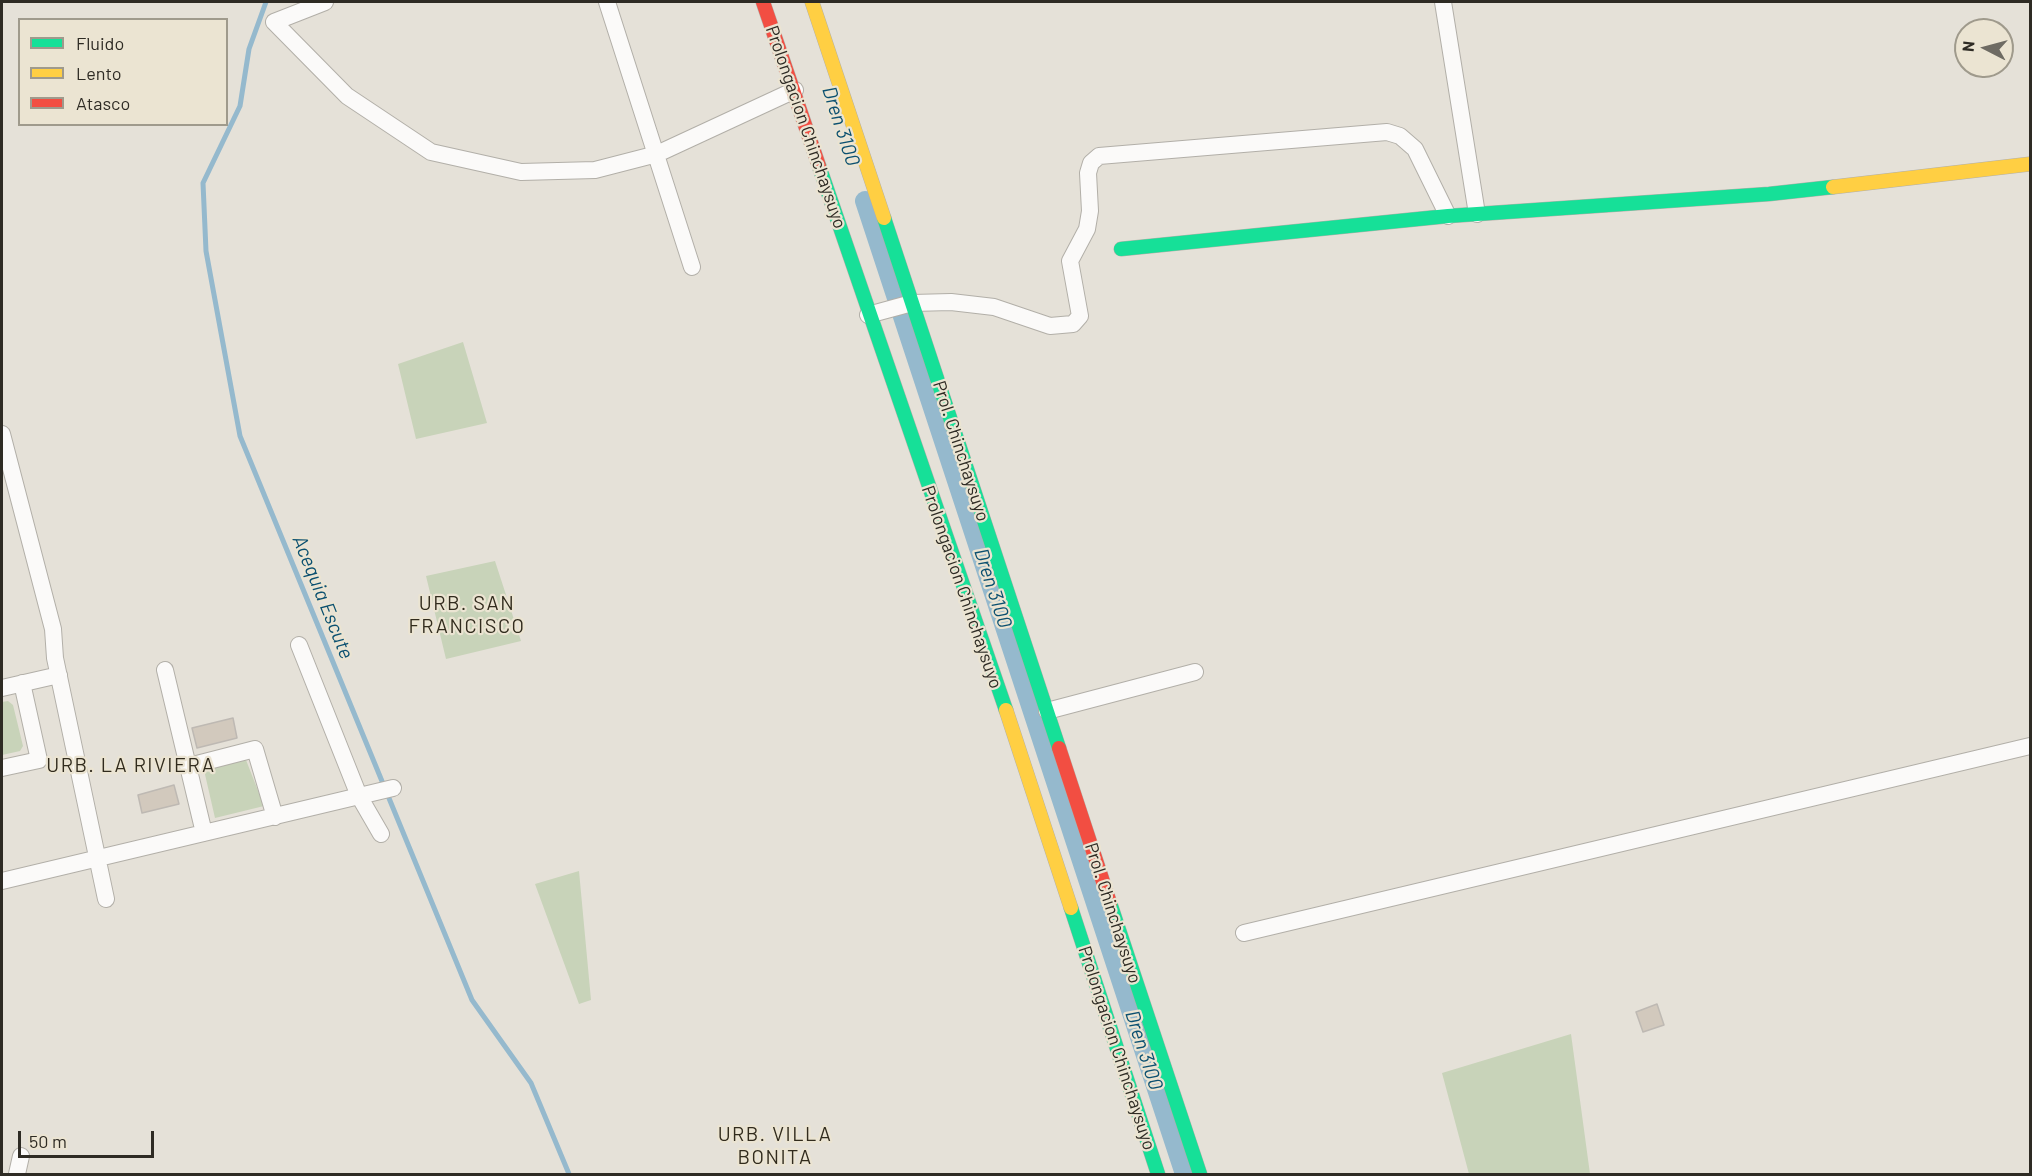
<!DOCTYPE html>
<html>
<head>
<meta charset="utf-8">
<style>
	body { margin:0 }
	#map { position:relative; width:2032px; height:1176px; overflow:hidden; background:#e5e1d8; font-family:Barlow,sans-serif }
	canvas { display:block }
	.frame { position:absolute; inset:0; border:3px solid #2e2b24; pointer-events:none }
	.legend { position:absolute; left:18px; top:18px; width:210px; height:108px; box-sizing:border-box; background:#ebe4d2; border:2px solid #9f9a8c; margin:0; padding:8px 10px; list-style:none; font-size:18px; color:#2e2b24 }
	.legend li { display:flex; align-items:center; gap:12px; height:30px }
	.legend b { width:30px; border:2px solid #9f9a8c }
	.north { position:absolute; left:1954px; top:18px; width:60px; height:60px; box-sizing:border-box; background:#ebe4d2; border:2px solid #9f9a8c; border-radius:50%; rotate:276deg; font-size:16px; font-weight:700; line-height:24px; text-align:center; color:#2e2b24 }
	.north::after { content:''; display:block; margin:auto; width:21px; height:27px; background:#6e6b63; clip-path:polygon(50% 0,100% 100%,50% 72%,0 100%) }
	.scale { position:absolute; left:18px; top:1131px; width:136px; height:27px; box-sizing:border-box; border:3px solid #2e2b24; border-top:0; padding-left:8px; font-size:18px; line-height:21px; white-space:nowrap; color:#2e2b24; -webkit-text-stroke:4px #ebe4d2; paint-order:stroke }
</style>
</head>
<body>
<div id="map">
<canvas width="2032" height="1176"></canvas>
<div class="frame"></div>
<ul class="legend">
<li><b style="height:8px;background:#16e098"></b>Fluido</li>
<li><b style="height:8px;background:#ffcf43"></b>Lento</li>
<li><b style="height:8px;background:#f24e42"></b>Atasco</li>
</ul>
<div class="north">N</div>
<div class="scale">50 m</div>
</div>
<script>
const ctx = document.querySelector('canvas').getContext('2d');
ctx.lineJoin = 'round';
function fill(path, color) { ctx.fillStyle = color; ctx.fill(path, 'evenodd'); }
const poly = rows => new Path2D(rows.map(r => 'M' + r).join(''));
function trace(path, color, width, dash) { ctx.strokeStyle = color; ctx.lineWidth = width; ctx.lineCap = dash ? 'butt' : 'round'; ctx.setLineDash(dash || []); ctx.stroke(path); }
function label(font, color, halo, rows, align = 'center') {
  ctx.font = font + ' Barlow,sans-serif'; ctx.lineWidth = 4.5; ctx.setLineDash([]); ctx.textBaseline = 'middle'; ctx.strokeStyle = halo; ctx.fillStyle = color; for (const [text, x, y, turn = 0] of rows) {
    ctx.save(); ctx.translate(x, y); ctx.rotate((+turn || 0) * Math.PI / 180); ctx.textAlign = isNaN(turn) ? turn : align; if (halo) ctx.strokeText(text, 0, 0); ctx.fillText(text, 0, 0); ctx.restore();
  }
}
fill(poly([
	[463,342,487,423,416,439,398,364],
	[495,561,521,641,446,659,426,576],
	[8,701,13,705,23,746,20,751,2,755,2,702],
	[246,760,264,806,215,818,204,770],
	[579,871,591,1000,579,1004,535,884],
	[1571,1034,1590,1174,1469,1174,1442,1073]
]), '#c8d3b9');
trace(poly([
	[266,2,249,49,240,106,203,183,206,251,240,436,472,1000,531,1083,569,1174]
]), '#95b9cd', 5);
trace(poly([
	[865,201,1185,1174]
]), '#95b9cd', 20);
const building = poly([
	[233,718,237,738,197,748,192,728,233,718],
	[174,785,179,804,142,813,138,795,174,785],
	[1657,1004,1664,1025,1643,1032,1636,1012,1657,1004]
]);
fill(building, '#d2c9bd');
trace(building, '#beb9b3', 1.5);
const street = poly([
	[325,2,274,22,347,96,431,152,521,172,595,170,657,154,795,90],
	[607,2,692,267],
	[1443,2,1477,214],
	[868,315,912,303,951,302,994,307,1050,326,1073,324,1080,316,1070,261,1087,229,1090,211,1088,173,1091,163,1099,156,1387,132,1400,136,1415,149,1448,216],
	[2,434,53,629,55,658,106,899],
	[299,645,359,796,381,834],
	[165,670,204,833],
	[2,688,59,675],
	[1047,711,1195,672],
	[189,766,255,749,275,817],
	[2,768,39,760,22,683],
	[2,881,393,788],
	[1244,933,2030,746],
	[17,1174,21,1156]
]);
const fast = poly([
	[819,166,1006,710],
	[884,218,1059,748],
	[1121,249,1448,216,1769,194,1833,187],
	[1110,903,1200,1174],
	[1071,908,1158,1174]
]);
const slow = poly([
	[812,2,884,218],
	[1833,187,2030,164],
	[1006,710,1071,908]
]);
const jam = poly([
	[763,2,819,166],
	[1059,748,1110,903]
]);
trace(street, '#b2afa8', 18);
trace(fast, '#b2afa8', 15);
trace(slow, '#b2afa8', 15);
trace(jam, '#b2afa8', 15);
trace(street, '#fbfaf9', 16);
trace(fast, '#16e098', 14);
trace(slow, '#ffcf43', 14);
trace(jam, '#f24e42', 14);
label('18px', '#2e2b24', '#ebe4d2', [
	["Prolongacion Chinchaysuyo",806,127,71],
	["Prol. Chinchaysuyo",961,451,72],
	["Prolongacion Chinchaysuyo",962,587,71],
	["Prol. Chinchaysuyo",1113,913,72],
	["Prolongacion Chinchaysuyo",1117,1048,72]
]);
label('italic 20px', '#0b5070', '#ebe4d2', [
	["Dren 3100",841,126,72],
	["Dren 3100",993,588,72],
	["Acequia Escute",323,597,68],
	["Dren 3100",1144,1050,72]
]);
ctx.letterSpacing = '1.5px';
label('20px', '#312b1d', '#ebe4d2', [
	["URB. SAN",467,603],
	["FRANCISCO",467,626],
	["URB. LA RIVIERA",131,765],
	["URB. VILLA",775,1134],
	["BONITA",775,1157]
]);
ctx.letterSpacing = '0px';
</script>
</body>
</html>
